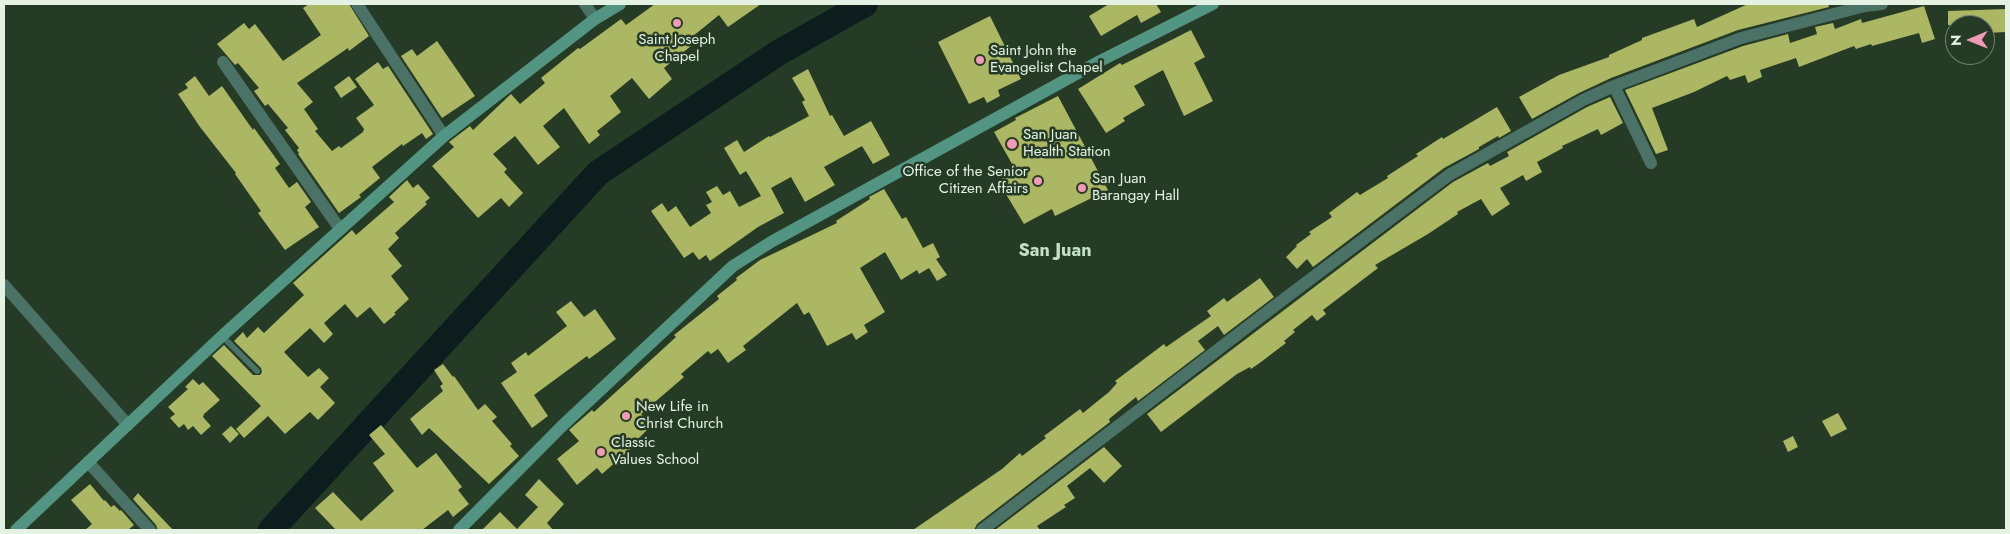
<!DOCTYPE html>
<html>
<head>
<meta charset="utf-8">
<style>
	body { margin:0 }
	#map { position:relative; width:2010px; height:534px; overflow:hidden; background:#253b25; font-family:Jost,sans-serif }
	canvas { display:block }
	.frame { position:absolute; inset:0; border:5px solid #e4f2e4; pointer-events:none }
	.north { position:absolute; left:1945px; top:15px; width:50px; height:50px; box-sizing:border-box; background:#253b25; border:1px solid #718471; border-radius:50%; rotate:269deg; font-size:14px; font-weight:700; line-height:20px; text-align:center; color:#e4f2e4 }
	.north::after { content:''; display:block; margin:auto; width:18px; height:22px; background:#f09ab5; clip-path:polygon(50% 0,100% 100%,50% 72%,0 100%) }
</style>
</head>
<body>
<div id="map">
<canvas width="2010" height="534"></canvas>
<div class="frame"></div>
<div class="north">N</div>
</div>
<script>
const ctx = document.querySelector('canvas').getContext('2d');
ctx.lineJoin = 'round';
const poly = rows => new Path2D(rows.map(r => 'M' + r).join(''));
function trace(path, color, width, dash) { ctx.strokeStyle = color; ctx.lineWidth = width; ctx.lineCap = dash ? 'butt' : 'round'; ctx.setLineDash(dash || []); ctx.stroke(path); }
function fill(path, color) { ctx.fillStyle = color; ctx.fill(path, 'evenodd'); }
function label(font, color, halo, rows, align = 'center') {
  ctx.font = font + ' Jost,sans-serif'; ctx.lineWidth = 5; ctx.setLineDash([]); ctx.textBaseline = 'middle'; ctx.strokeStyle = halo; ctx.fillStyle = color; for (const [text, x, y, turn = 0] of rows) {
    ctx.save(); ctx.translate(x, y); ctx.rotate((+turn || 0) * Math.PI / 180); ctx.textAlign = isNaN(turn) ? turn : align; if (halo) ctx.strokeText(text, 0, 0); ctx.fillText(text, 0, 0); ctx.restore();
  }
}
trace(poly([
	[271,530,598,173,778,53,865,4]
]), '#0d1d1e', 26);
fill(poly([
	[309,4,349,4,369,36,349,51,348,48,297,83,313,102,304,109,318,129,315,131,332,151,339,146,341,148,363,132,364,129,356,118,374,105,355,79,378,62,383,69,388,66,433,134,426,139,422,133,403,146,402,144,372,167,380,178,359,195,361,197,339,213,298,154,299,153,297,150,299,148,285,130,288,128,268,104,265,106,254,91,259,88,238,63,235,65,217,44,244,23,249,29,255,24,283,61,321,35,303,8],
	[655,4,761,4,728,27,719,15,687,41,691,46,664,68,672,79,649,99,632,78,610,96,621,112,597,131,600,135,589,144,564,108,543,126,560,147,538,165,515,136,493,154,507,169,504,172,523,193,509,207,501,198,478,218,432,166,454,147,449,142,470,126,473,130,511,94,520,104,545,83,541,78,578,48,580,49,621,19,626,25],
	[1109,4,1156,4,1161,12,1141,23,1137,15,1101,36,1089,16],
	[1748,4,1828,4,1829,7,1738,30,1611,78,1579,93,1532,119,1519,97,1559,75,1609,57,1609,55,1642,40,1642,38,1694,19,1697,27],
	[1924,6,1935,39,1922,43,1919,33,1872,46,1871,44,1856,49,1854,46,1799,67,1796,58,1760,70,1762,77,1748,83,1745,75,1730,80,1727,76,1694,92,1652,108,1668,150,1656,154,1625,90,1743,46,1788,34,1790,43,1817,34,1815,27,1833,23,1835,29,1861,19,1862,23],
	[2006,9,2006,32,1987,33,1986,25,1948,25,1948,11],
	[990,16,1021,79,998,90,1000,96,987,103,984,97,969,104,938,42],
	[1191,30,1205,57,1194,63,1213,101,1184,116,1163,70,1134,86,1145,105,1123,118,1125,121,1106,133,1078,89,1120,63,1122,65],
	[437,41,475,96,442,118,401,56,412,49,417,56],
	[808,69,830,116,832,115,844,136,871,121,890,155,873,164,862,146,824,167,835,185,805,202,791,177,771,188,784,213,758,227,710,261,706,255,699,260,693,252,684,258,651,211,662,203,668,212,676,206,690,227,711,213,706,205,712,202,706,192,717,186,723,195,730,191,739,207,761,196,746,171,740,175,724,148,737,140,744,152,769,136,770,137,809,116,802,102,805,100,792,78],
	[195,76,209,96,222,86,253,130,254,128,280,164,275,168,289,188,297,182,311,202,305,207,319,227,285,250,258,213,261,211,235,174,236,173,200,127,178,94,188,88,185,84],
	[349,76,357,87,341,98,334,87],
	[1058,96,1108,190,1055,216,1052,209,1024,224,998,181,1016,171,994,132,1016,120,1015,118],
	[1610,97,1623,123,1601,135,1598,129,1562,146,1563,148,1537,162,1542,172,1526,181,1523,175,1500,188,1510,204,1492,216,1481,199,1457,212,1458,214,1428,234,1375,265,1378,268,1323,310,1326,314,1317,321,1312,315,1293,330,1295,332,1284,341,1286,343,1261,362,1251,369,1250,367,1237,374,1161,432,1147,414,1453,182,1488,163,1490,166,1509,156,1507,152,1587,107],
	[1497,107,1511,131,1499,138,1498,136,1479,147,1479,149,1444,168,1313,267,1307,259,1297,269,1286,257,1297,246,1296,245,1311,234,1309,232,1332,217,1329,213,1357,192,1360,195,1388,178,1387,176,1418,156,1416,154,1442,137,1443,139],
	[407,180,413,188,418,184,430,198,425,202,427,204,395,233,399,238,388,249,402,266,391,276,409,299,394,313,396,314,384,324,370,307,357,318,345,304,324,323,333,334,324,343,310,328,284,352,308,377,319,368,329,378,320,387,335,403,318,420,310,412,285,434,268,416,244,438,236,429,261,406,212,356,224,345,253,375,260,375,262,372,261,368,234,341,243,332,247,338,258,327,264,333,304,295,293,283,352,230,356,235,394,202,389,197],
	[884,189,902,219,906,217,923,248,933,243,940,257,936,259,947,275,937,281,929,268,919,274,917,270,901,280,885,252,860,268,885,312,864,325,868,332,856,340,852,333,827,346,809,312,804,315,797,303,743,346,746,350,728,363,718,349,711,354,708,351,681,374,684,377,641,414,652,425,632,445,633,447,602,474,597,468,577,485,557,459,579,441,569,430,592,410,594,412,676,337,674,335,719,299,717,296,737,280,736,278,760,260,837,223,836,221,870,199,869,197],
	[1260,278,1274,297,1224,335,1218,326,1198,341,1205,350,1138,401,1136,397,1109,419,1110,422,977,524,974,530,913,530,1002,469,1020,453,1022,456,1046,438,1044,436,1080,409,1083,413,1109,392,1117,383,1115,381,1164,344,1166,347,1211,316,1207,311,1224,298,1227,302],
	[571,301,584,317,595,309,616,339,589,359,587,356,534,395,548,416,532,428,501,383,517,372,511,363,526,352,528,356,567,326,556,312],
	[443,364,453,377,454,376,478,410,485,404,497,417,492,421,512,444,510,446,519,456,489,484,429,428,422,435,410,419,443,391,440,386,443,384,434,370],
	[193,379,199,385,203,382,220,400,204,414,203,417,211,426,201,435,193,426,188,430,184,424,179,428,170,418,175,414,168,407,188,389,185,387],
	[1838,413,1847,429,1831,437,1822,421],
	[381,425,417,468,436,453,462,487,458,490,469,504,453,517,448,510,422,530,336,530,315,508,333,492,361,521,394,491,373,463,385,454,369,435],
	[231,426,239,434,230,443,222,434],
	[1793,436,1798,447,1788,452,1783,441],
	[1104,447,1122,466,1104,483,1090,468,1067,486,1075,498,1064,505,1066,507,1037,526,1040,530,995,530],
	[539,479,564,504,547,523,553,530,482,530,500,512,517,529,538,507,525,495],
	[90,484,104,501,105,500,111,507,114,505,120,511,121,510,134,525,128,530,85,530,92,524,71,500],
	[138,493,173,530,158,530,156,525,133,499]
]), '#abb762');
trace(poly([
	[222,336,257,371]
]), '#4a7266', 6);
trace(poly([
	[357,4,444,136],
	[585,4,595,19],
	[223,62,340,229],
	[1614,86,1651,163],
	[4,285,128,425],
	[88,462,150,530],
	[982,530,1280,302,1449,175,1583,100,1614,86,1741,38,1865,6,1882,4]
]), '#4a7266', 12);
trace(poly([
	[16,530,222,336,444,136,595,19,620,4],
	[459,530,562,426,733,266,771,242,1100,61,1213,4]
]), '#529582', 12);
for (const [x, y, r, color] of [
	[677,23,5,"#f09ab5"],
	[980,60,5,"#f09ab5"],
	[1012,144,6,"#f09ab5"],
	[1038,181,5,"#f09ab5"],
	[1082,188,5,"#f09ab5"],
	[626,416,5,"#f09ab5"],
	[601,452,5,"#f09ab5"]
]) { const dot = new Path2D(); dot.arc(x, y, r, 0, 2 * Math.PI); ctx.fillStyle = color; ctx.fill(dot); trace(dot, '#253b25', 2); }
label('15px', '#e4f2e4', '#253b25', [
	["Saint Joseph",677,40,"center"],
	["Chapel",677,57,"center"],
	["Saint John the",990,51],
	["Evangelist Chapel",990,68],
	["San Juan",1023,135],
	["Health Station",1023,152],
	["Office of the Senior",1028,172,"right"],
	["Citizen Affairs",1028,189,"right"],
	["San Juan",1092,179],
	["Barangay Hall",1092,196],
	["New Life in",636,407],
	["Christ Church",636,424],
	["Classic",611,443],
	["Values School",611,460]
], 'left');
label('bold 18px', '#c5e0c5', '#253b25', [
	["San Juan",1055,252]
]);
</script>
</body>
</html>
